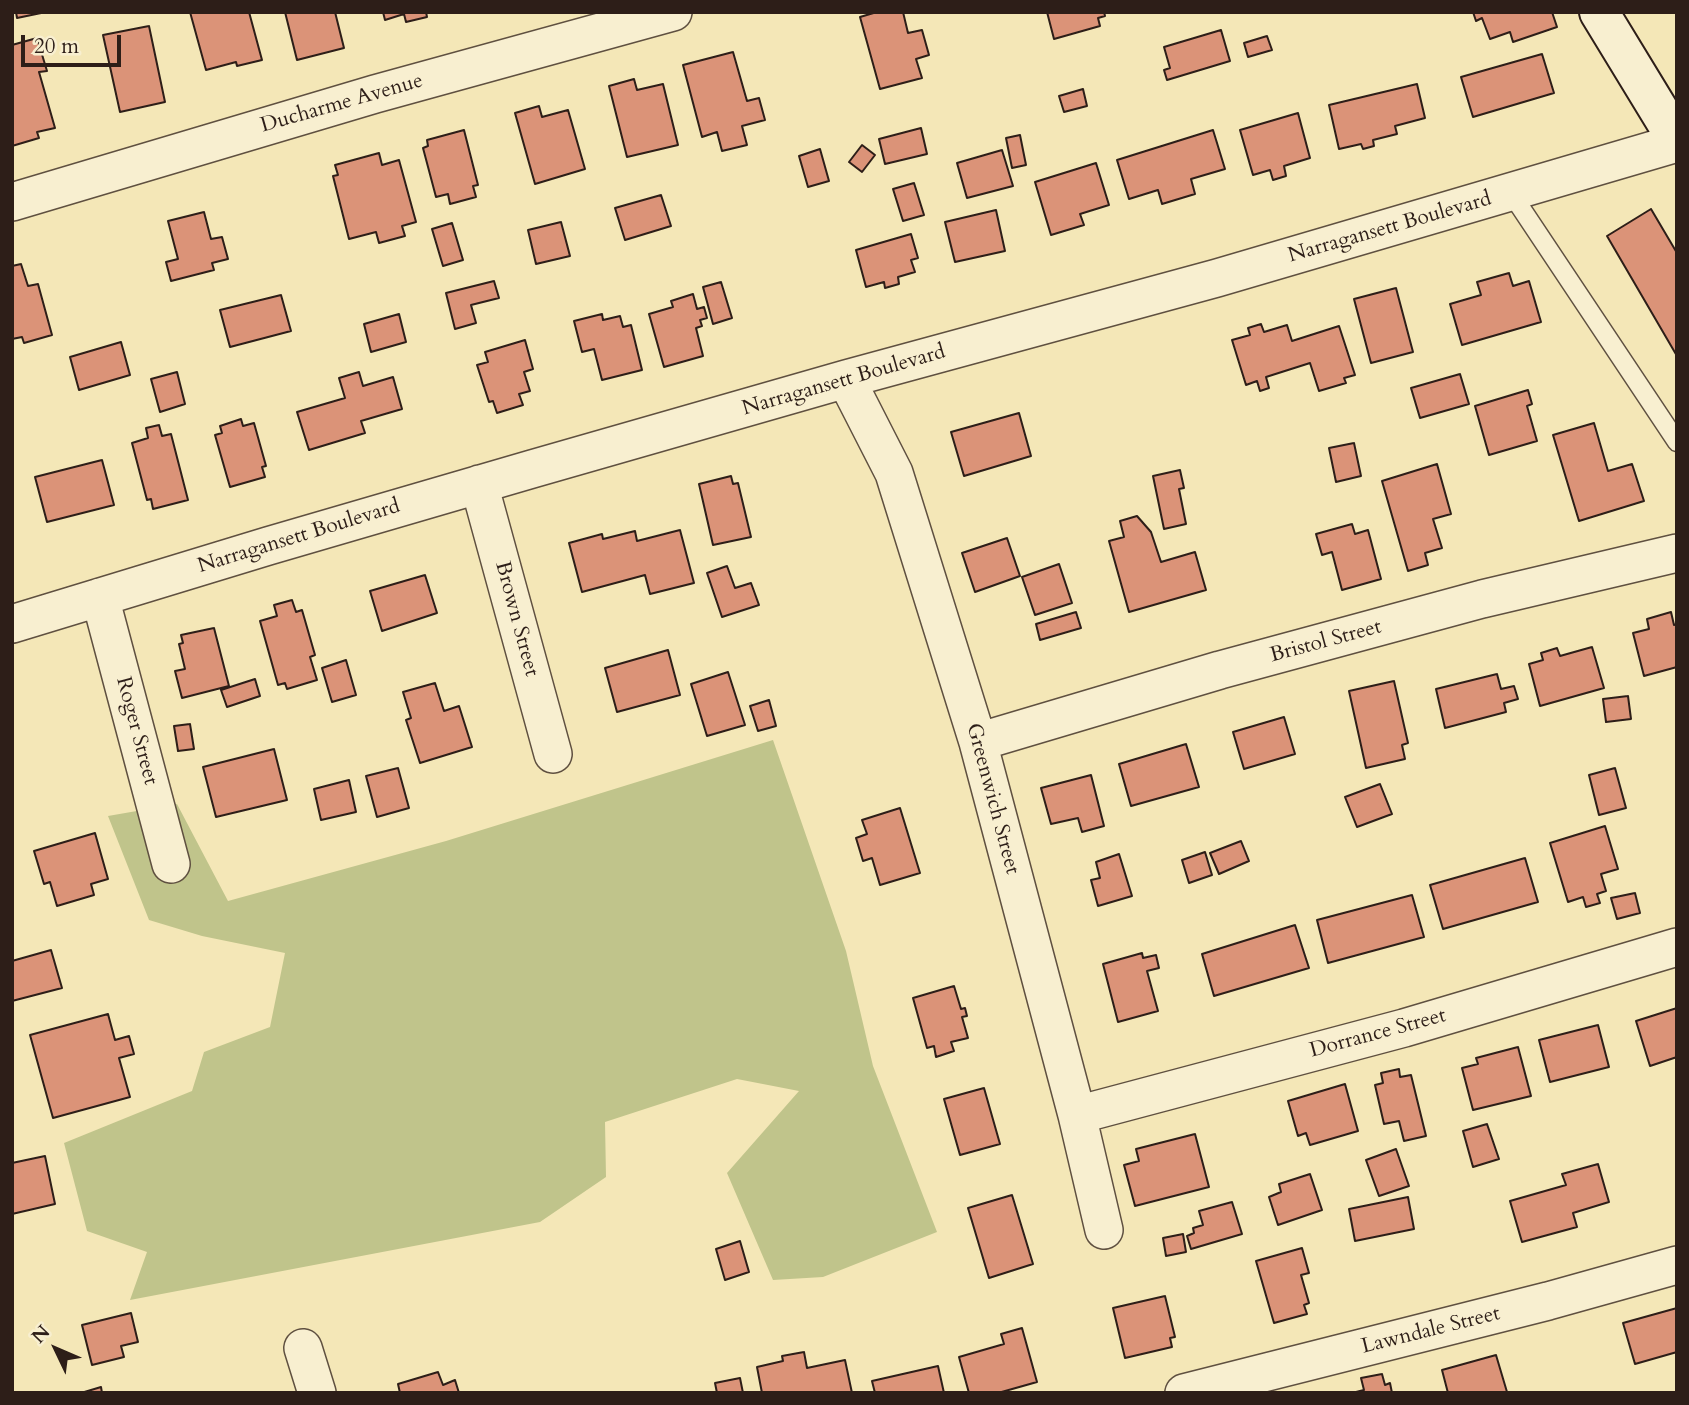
<!DOCTYPE html>
<html>
<head>
<meta charset="utf-8">
<style>
	body { margin:0 }
	#map { position:relative; width:1689px; height:1405px; overflow:hidden; background:#f4e7b7; font-family:Cardo,serif }
	canvas { display:block }
	.frame { position:absolute; inset:0; border:14px solid #2d1e18; pointer-events:none }
	.north { position:absolute; left:21px; top:1314px; width:70px; height:70px; -webkit-text-stroke:5px #f8efd0; paint-order:stroke; rotate:314deg; font-size:19px; font-weight:700; line-height:28px; text-align:center; color:#2d1e18 }
	.north::after { content:''; display:block; margin:auto; width:24px; height:32px; background:#2d1e18; clip-path:polygon(50% 0,100% 100%,50% 72%,0 100%) }
	.scale { position:absolute; left:21px; top:35px; width:100px; height:32px; box-sizing:border-box; border:4px solid #2d1e18; border-top:0; padding-left:9px; font-size:21px; line-height:24px; white-space:nowrap; color:#2d1e18; -webkit-text-stroke:5px #f8efd0; paint-order:stroke }
</style>
</head>
<body>
<div id="map">
<canvas width="1689" height="1405"></canvas>
<div class="frame"></div>
<div class="north">N</div>
<div class="scale">20 m</div>
</div>
<script>
const ctx = document.querySelector('canvas').getContext('2d');
ctx.lineJoin = 'round';
function fill(path, color) { ctx.fillStyle = color; ctx.fill(path, 'evenodd'); }
const poly = rows => new Path2D(rows.map(r => 'M' + r).join(''));
function trace(path, color, width, dash) { ctx.strokeStyle = color; ctx.lineWidth = width; ctx.lineCap = dash ? 'butt' : 'round'; ctx.setLineDash(dash || []); ctx.stroke(path); }
function label(font, color, halo, rows, align = 'center') {
  ctx.font = font + ' Cardo,serif'; ctx.lineWidth = 5; ctx.setLineDash([]); ctx.textBaseline = 'middle'; ctx.strokeStyle = halo; ctx.fillStyle = color; for (const [text, x, y, turn = 0] of rows) {
    ctx.save(); ctx.translate(x, y); ctx.rotate((+turn || 0) * Math.PI / 180); ctx.textAlign = isNaN(turn) ? turn : align; if (halo) ctx.strokeText(text, 0, 0); ctx.fillText(text, 0, 0); ctx.restore();
  }
}
fill(poly([
	[773,740,846,951,873,1066,937,1232,823,1277,773,1280,727,1173,799,1091,737,1079,605,1122,606,1177,540,1222,130,1300,147,1252,87,1231,64,1143,192,1091,204,1052,270,1027,285,953,202,936,149,920,108,816,177,804,228,901,446,841]
]), '#c0c48b');
const building = poly([
	[16,12,46,12,17,18,16,12],
	[190,12,249,12,262,60,237,66,236,62,206,70,190,12],
	[285,12,335,12,344,48,297,60,285,12],
	[383,12,426,12,427,17,406,22,404,14,385,20,383,12],
	[877,12,903,12,908,33,922,30,929,55,916,59,922,78,880,89,860,17,877,12],
	[1047,12,1104,12,1105,16,1098,18,1100,26,1054,39,1047,12],
	[1473,12,1552,12,1557,27,1513,42,1510,32,1490,39,1482,18,1476,21,1473,12],
	[149,26,165,102,120,112,103,35,149,26],
	[1221,30,1230,61,1167,80,1164,70,1170,68,1164,47,1221,30],
	[1267,36,1272,50,1248,57,1244,43,1267,36],
	[37,38,47,71,39,72,55,128,37,132,39,138,12,146,12,45,37,38],
	[733,52,747,101,759,98,765,120,742,126,747,145,722,151,717,132,702,137,683,65,733,52],
	[1542,54,1554,93,1473,117,1461,77,1542,54],
	[634,79,637,90,663,84,678,145,627,157,609,86,634,79],
	[1417,84,1425,118,1395,126,1397,134,1373,140,1374,146,1363,149,1361,144,1339,149,1329,105,1417,84],
	[1083,89,1087,106,1064,112,1059,96,1083,89],
	[539,106,542,117,568,110,585,169,535,184,515,113,539,106],
	[1298,113,1310,158,1284,166,1286,176,1273,180,1270,170,1253,175,1240,130,1298,113],
	[921,128,927,154,885,164,879,139,921,128],
	[464,130,478,185,473,186,476,197,450,204,448,194,436,197,423,148,428,146,427,140,464,130],
	[1213,130,1225,169,1191,179,1195,194,1162,204,1158,190,1129,199,1117,160,1213,130],
	[1020,135,1026,165,1012,168,1006,138,1020,135],
	[862,145,875,155,862,172,849,162,862,145],
	[820,149,829,181,808,187,799,156,820,149],
	[1002,150,1013,186,967,198,957,163,1002,150],
	[379,153,382,165,399,160,416,222,402,226,405,236,379,243,376,232,349,239,333,176,338,175,335,165,379,153],
	[1096,163,1109,205,1080,214,1084,225,1051,235,1035,182,1096,163],
	[914,183,924,215,903,221,893,189,914,183],
	[661,195,671,226,625,240,615,208,661,195],
	[1651,209,1677,253,1677,356,1607,236,1651,209],
	[996,210,1005,251,955,262,945,222,996,210],
	[204,212,211,239,222,237,228,259,212,263,214,270,171,281,166,262,178,259,168,221,204,212],
	[561,222,570,256,536,264,528,230,561,222],
	[452,223,463,260,443,266,432,229,452,223],
	[911,234,918,258,911,260,915,272,898,277,899,284,885,288,884,282,866,287,856,250,911,234],
	[21,264,28,286,38,284,52,335,24,343,22,337,12,339,12,266,21,264],
	[1509,273,1513,286,1529,281,1541,322,1462,345,1450,304,1481,295,1477,282,1509,273],
	[494,281,499,298,471,305,476,323,455,329,446,293,494,281],
	[721,282,732,318,713,324,703,287,721,282],
	[1396,288,1413,352,1371,363,1354,299,1396,288],
	[693,294,697,309,704,307,707,318,700,320,702,326,696,328,703,356,664,367,649,314,673,307,671,301,693,294],
	[281,295,291,331,230,347,220,310,281,295],
	[399,314,406,342,371,352,364,324,399,314],
	[602,314,603,320,620,316,623,327,631,325,642,370,602,380,594,349,582,352,574,321,602,314],
	[1261,324,1264,332,1287,325,1292,341,1339,326,1355,375,1344,378,1346,383,1319,391,1310,363,1266,377,1269,388,1260,391,1257,381,1246,385,1232,340,1250,335,1248,328,1261,324],
	[525,340,533,369,524,372,530,391,519,394,523,405,497,413,493,401,489,402,477,365,488,362,485,352,525,340],
	[121,342,130,375,79,390,70,357,121,342],
	[177,372,185,404,160,412,151,379,177,372],
	[359,372,363,386,393,377,402,409,361,421,365,433,309,450,297,412,345,398,339,378,359,372],
	[1460,374,1469,404,1420,418,1411,388,1460,374],
	[1528,390,1532,404,1527,406,1537,441,1489,455,1475,406,1528,390],
	[1019,413,1031,456,964,476,951,432,1019,413],
	[241,419,243,426,254,423,266,466,262,467,265,477,230,487,215,435,222,433,220,426,241,419],
	[1594,423,1608,471,1632,464,1644,501,1579,521,1553,435,1594,423],
	[159,425,162,436,171,434,188,500,153,509,151,499,147,500,132,443,148,438,146,428,159,425],
	[1354,443,1361,476,1336,482,1329,448,1354,443],
	[102,460,114,505,47,522,35,477,102,460],
	[1437,464,1451,514,1433,519,1442,548,1425,553,1428,565,1408,571,1382,481,1437,464],
	[1180,470,1184,488,1179,489,1186,524,1164,529,1153,476,1180,470],
	[731,476,733,484,738,483,751,537,713,545,699,484,731,476],
	[1137,516,1151,532,1161,562,1195,552,1206,590,1129,612,1109,541,1124,537,1120,521,1137,516],
	[1352,524,1355,534,1368,530,1381,579,1342,590,1332,552,1322,555,1316,534,1352,524],
	[680,530,694,583,650,594,645,575,582,592,569,543,602,534,603,539,635,531,637,541,680,530],
	[1007,538,1020,576,975,592,962,553,1007,538],
	[1059,564,1072,603,1035,615,1022,577,1059,564],
	[727,566,735,588,751,583,759,605,722,617,707,573,727,566],
	[425,575,437,613,382,631,370,591,425,575],
	[292,600,296,612,302,610,315,655,310,657,317,680,287,689,285,683,278,685,260,621,277,616,274,605,292,600],
	[1076,612,1081,628,1040,640,1036,624,1076,612],
	[1671,612,1674,625,1677,624,1677,667,1644,676,1633,633,1649,629,1647,619,1671,612],
	[214,628,229,686,182,698,175,671,185,669,179,644,183,643,181,635,214,628],
	[1592,647,1604,688,1540,706,1529,664,1543,660,1541,653,1557,648,1560,656,1592,647],
	[668,650,680,695,617,712,605,668,668,650],
	[346,660,356,695,332,702,322,668,346,660],
	[728,672,745,725,707,736,691,684,728,672],
	[1497,674,1501,689,1514,686,1518,699,1504,703,1506,712,1445,728,1436,689,1497,674],
	[255,679,260,696,227,707,221,690,255,679],
	[1394,681,1408,743,1402,745,1405,759,1366,768,1349,691,1394,681],
	[435,683,444,711,459,706,472,747,420,763,406,720,411,718,403,692,435,683],
	[1628,696,1631,719,1606,722,1603,699,1628,696],
	[769,700,776,726,758,731,750,706,769,700],
	[1284,717,1295,754,1244,769,1233,732,1284,717],
	[190,724,194,749,178,751,174,726,190,724],
	[1186,744,1199,787,1131,806,1119,764,1186,744],
	[274,749,287,800,216,817,203,767,274,749],
	[398,768,409,808,377,817,366,776,398,768],
	[1615,768,1626,808,1599,815,1589,775,1615,768],
	[1091,775,1104,826,1082,832,1078,818,1051,824,1041,788,1091,775],
	[349,780,356,812,321,820,314,789,349,780],
	[1380,784,1392,814,1357,827,1345,797,1380,784],
	[900,808,920,873,880,885,872,858,863,861,856,838,867,834,862,820,900,808],
	[1605,826,1618,869,1601,874,1606,891,1597,894,1600,903,1586,907,1583,897,1568,902,1550,843,1605,826],
	[95,833,108,879,91,884,94,895,57,906,50,882,44,884,34,851,95,833],
	[1241,841,1249,861,1219,874,1210,853,1241,841],
	[1205,852,1212,875,1189,883,1182,860,1205,852],
	[1119,854,1132,896,1098,906,1091,880,1100,878,1096,862,1119,854],
	[1525,858,1538,902,1443,929,1430,885,1525,858],
	[1635,893,1640,913,1617,919,1611,898,1635,893],
	[1412,895,1424,937,1328,963,1317,920,1412,895],
	[1295,925,1309,968,1214,996,1202,954,1295,925],
	[51,950,62,988,12,1001,12,961,51,950],
	[1142,953,1143,958,1156,955,1159,968,1147,971,1158,1011,1118,1022,1103,964,1142,953],
	[954,986,961,1009,965,1008,967,1016,962,1017,968,1038,951,1042,954,1051,936,1057,934,1046,927,1048,913,998,954,986],
	[1677,1008,1677,1057,1650,1066,1636,1021,1677,1008],
	[108,1014,115,1040,129,1036,134,1054,119,1058,130,1097,53,1118,30,1035,108,1014],
	[1598,1025,1609,1067,1550,1082,1539,1040,1598,1025],
	[1518,1047,1531,1096,1473,1110,1462,1068,1478,1064,1476,1058,1518,1047],
	[1399,1069,1400,1077,1411,1075,1426,1136,1404,1141,1399,1121,1384,1124,1375,1085,1383,1083,1381,1073,1399,1069],
	[1345,1084,1358,1131,1310,1145,1306,1133,1298,1136,1288,1101,1345,1084],
	[984,1088,1000,1144,960,1155,944,1099,984,1088],
	[1487,1124,1499,1159,1473,1167,1463,1131,1487,1124],
	[1195,1134,1209,1187,1135,1206,1124,1165,1139,1161,1136,1149,1195,1134],
	[1396,1149,1409,1186,1379,1196,1366,1160,1396,1149],
	[45,1156,55,1204,12,1214,12,1163,45,1156],
	[1598,1164,1609,1202,1573,1213,1577,1227,1522,1242,1510,1201,1566,1185,1562,1174,1598,1164],
	[1310,1174,1322,1210,1278,1225,1269,1197,1281,1192,1279,1184,1310,1174],
	[1012,1195,1033,1264,989,1278,968,1208,1012,1195],
	[1408,1197,1414,1229,1355,1241,1349,1209,1408,1197],
	[1232,1202,1242,1234,1191,1249,1187,1236,1194,1233,1193,1228,1203,1225,1199,1211,1232,1202],
	[1183,1234,1186,1252,1166,1256,1163,1238,1183,1234],
	[740,1241,749,1272,725,1280,716,1249,740,1241],
	[1302,1248,1309,1273,1301,1275,1309,1303,1304,1305,1307,1314,1274,1323,1256,1261,1302,1248],
	[1165,1296,1175,1337,1170,1338,1172,1347,1125,1358,1113,1308,1165,1296],
	[1677,1308,1677,1352,1635,1364,1623,1323,1677,1308],
	[131,1313,138,1342,121,1346,124,1357,92,1365,82,1325,131,1313],
	[1022,1328,1037,1382,998,1393,969,1393,959,1357,1004,1344,1001,1334,1022,1328],
	[804,1352,807,1368,845,1360,852,1393,762,1393,757,1367,783,1361,782,1356,804,1352],
	[1496,1355,1507,1392,1448,1393,1442,1370,1496,1355],
	[938,1366,944,1393,875,1393,872,1381,938,1366],
	[438,1372,443,1385,455,1380,459,1393,400,1393,398,1384,438,1372],
	[1382,1374,1385,1385,1390,1383,1392,1393,1352,1393,1364,1390,1361,1378,1382,1374],
	[740,1378,743,1393,717,1393,715,1383,740,1378],
	[101,1387,102,1393,81,1393,101,1387]
]);
fill(building, '#db9378');
trace(building, '#2d1e18', 2);
const lane = poly([
	[1511,193,1677,442]
]);
const street = poly([
	[12,202,375,94,673,12],
	[846,379,894,473,978,742,1077,1115,1104,1230],
	[479,484,553,754],
	[100,597,171,864],
	[12,624,268,546,532,469,846,379,1217,278,1677,143],
	[978,742,1220,670,1482,599,1677,553],
	[1077,1115,1404,1028,1677,947],
	[303,1348,317,1393],
	[1184,1393,1548,1301,1677,1265]
]);
const secondary = poly([
	[1599,12,1677,140]
]);
trace(lane, '#5f5040', 21);
trace(street, '#5f5040', 40);
trace(secondary, '#2d1e18', 42);
trace(lane, '#f8efd0', 18);
trace(street, '#f8efd0', 37);
trace(secondary, '#f8efd0', 38);
label('21px', '#2d1e18', '#f8efd0', [
	["Ducharme Avenue",342,104,-16],
	["Narragansett Boulevard",1390,228,-16],
	["Narragansett Boulevard",844,381,-16],
	["Narragansett Boulevard",299,537,-17],
	["Brown Street",516,619,75],
	["Bristol Street",1326,642,-15],
	["Roger Street",136,731,75],
	["Greenwich Street",992,799,75],
	["Dorrance Street",1378,1034,-15],
	["Lawndale Street",1431,1331,-14]
]);
</script>
</body>
</html>
